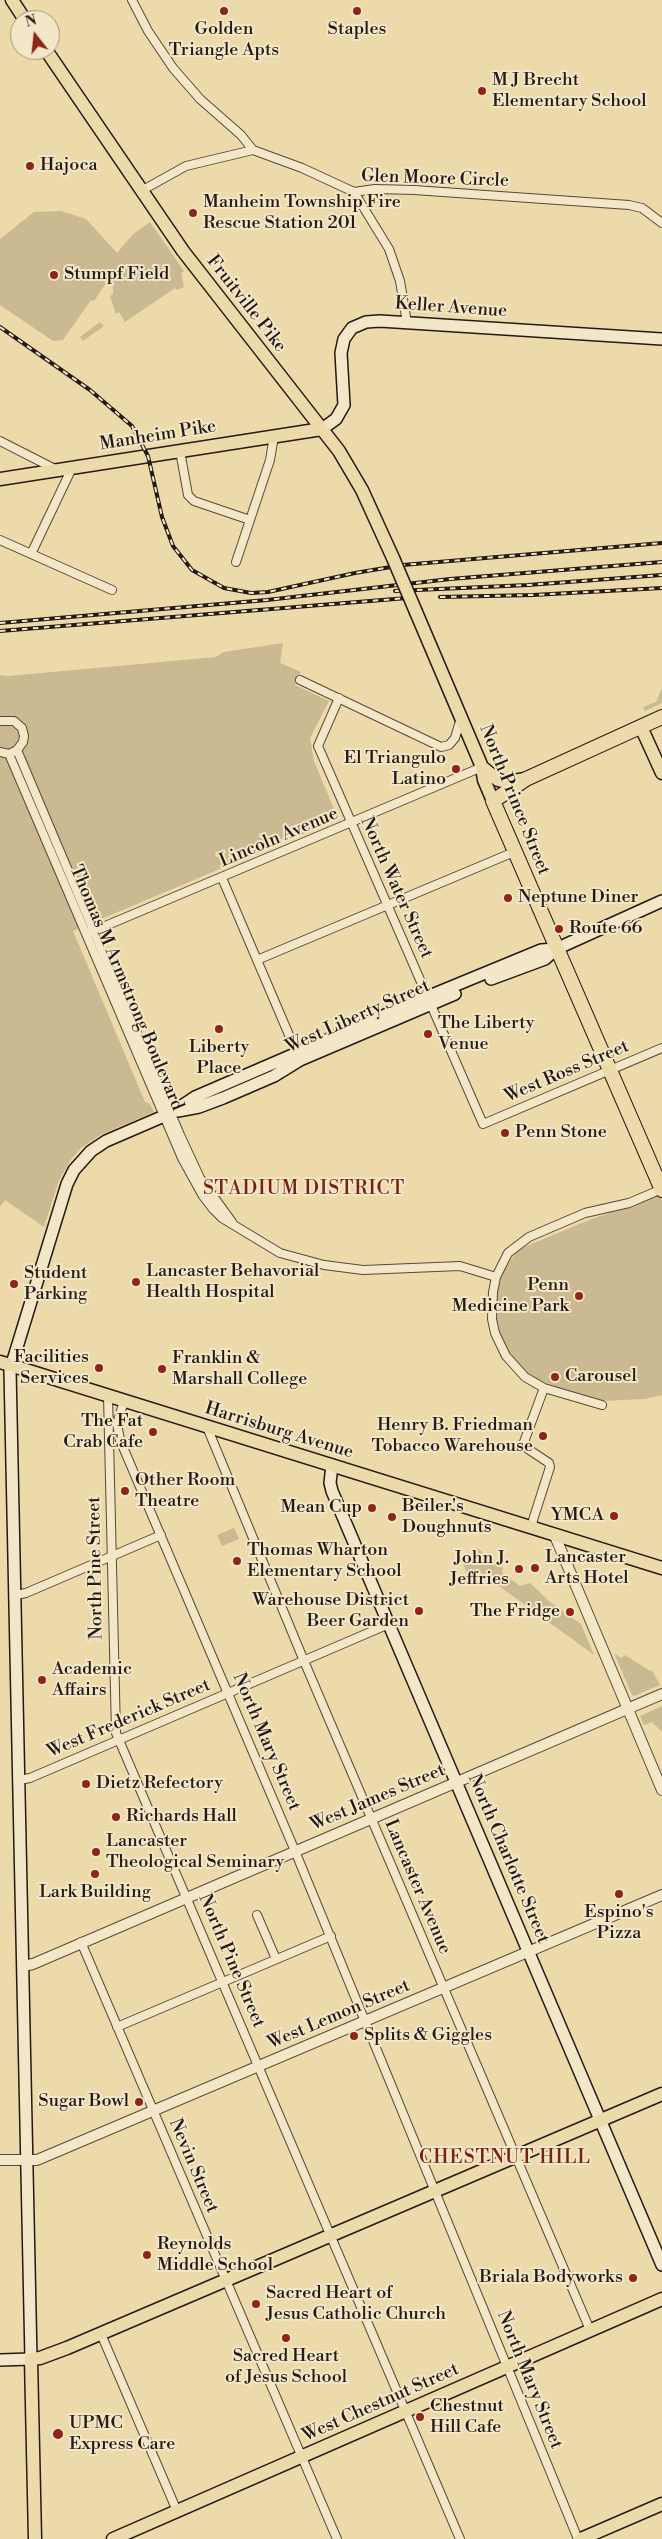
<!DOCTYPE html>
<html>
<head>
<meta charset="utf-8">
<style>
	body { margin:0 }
	#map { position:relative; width:662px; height:2539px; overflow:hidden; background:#ecdaab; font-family:"Libre Bodoni",serif }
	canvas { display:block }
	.north { position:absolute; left:10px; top:10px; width:50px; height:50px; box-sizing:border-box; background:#f3e7c8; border:1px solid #a19580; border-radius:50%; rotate:344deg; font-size:14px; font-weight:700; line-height:20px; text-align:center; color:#251913 }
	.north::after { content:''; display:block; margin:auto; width:18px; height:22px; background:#8f2418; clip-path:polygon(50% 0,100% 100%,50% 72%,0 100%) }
</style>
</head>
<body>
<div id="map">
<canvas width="662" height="2539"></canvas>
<div class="north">N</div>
</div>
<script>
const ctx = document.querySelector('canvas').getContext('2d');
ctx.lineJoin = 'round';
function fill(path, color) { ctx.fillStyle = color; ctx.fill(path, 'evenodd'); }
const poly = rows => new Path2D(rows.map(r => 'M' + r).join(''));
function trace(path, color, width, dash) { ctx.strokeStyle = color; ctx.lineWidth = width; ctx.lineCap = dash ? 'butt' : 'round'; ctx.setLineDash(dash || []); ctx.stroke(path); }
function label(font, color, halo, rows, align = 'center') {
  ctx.font = font + ' "Libre Bodoni",serif'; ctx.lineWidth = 4; ctx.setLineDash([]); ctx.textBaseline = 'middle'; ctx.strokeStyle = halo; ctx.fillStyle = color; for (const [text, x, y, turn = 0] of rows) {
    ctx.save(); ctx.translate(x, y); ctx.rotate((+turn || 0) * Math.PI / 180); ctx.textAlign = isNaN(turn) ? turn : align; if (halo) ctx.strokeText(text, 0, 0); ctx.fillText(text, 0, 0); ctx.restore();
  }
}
fill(poly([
	[61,211,86,219,117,253,133,234,150,222,184,271,181,273,184,287,177,290,175,288,125,322,119,312,116,314,110,296,113,294,112,270,104,281,106,283,94,301,91,300,63,340,53,341,0,305,0,239,34,212],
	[100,322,104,326,83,341,80,337],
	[283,643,280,663,301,672,295,685,329,701,310,738,314,761,338,819,73,931,145,1102,150,1104,154,1112,102,1134,81,1148,72,1158,59,1180,44,1227,5,1200,0,1207,0,675,8,676,216,657,224,652],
	[662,688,662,703,645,711,643,707,656,702],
	[660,1196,662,1201,662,1395,644,1399,602,1401,583,1398,529,1376,508,1355,499,1334,495,1314,496,1291,501,1275,514,1255,522,1248,589,1220],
	[234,1528,239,1539,222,1546,217,1535],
	[477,1548,503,1568,502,1573,520,1586,530,1583,550,1602,581,1624,594,1655,477,1570,468,1576,461,1558,469,1560],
	[614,1653,621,1658,625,1655,650,1671,652,1670,660,1685,634,1696,632,1695],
	[662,1706,662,1732,652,1722,644,1725,640,1716]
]), '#cab991');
const minor = poly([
	[132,0,148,31,173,68,200,99,241,135,253,150,302,168,354,192,375,189,414,190,629,205,642,208,662,223],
	[141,191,186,166,253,150],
	[354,192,389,249,400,281,407,323],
	[0,441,55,469],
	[180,451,188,495,194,501,250,520],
	[0,540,112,590],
	[31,554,72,468],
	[236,562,270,460,274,436],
	[300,680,441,747,449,745,455,738,461,718],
	[339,698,318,746,483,1124,662,1048],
	[0,721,14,721,22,728,24,736,23,742,17,750,9,754,0,752],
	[17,750,180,1135,200,1178,232,1222],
	[9,754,182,1158,203,1196,213,1209,222,1218,280,1253,324,1265,363,1270,460,1266,496,1277],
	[222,878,298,1056],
	[91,932,482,767],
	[257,960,514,852],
	[108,1396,116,1733,460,2539],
	[124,1401,117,1424,120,1440,295,1851,578,2539],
	[602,1405,544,1388,525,1377,506,1356,495,1333,492,1319,493,1292,496,1277,508,1253,529,1237,585,1213,629,1203,662,1189],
	[207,1427,304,1661,590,2330],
	[532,1529,533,1520,550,1467,549,1463,528,1449,524,1442,544,1388],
	[16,1595,26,1593,161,1535],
	[19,1780,30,1778,72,1760,389,1624],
	[257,1915,276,1959],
	[81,1942,337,2539],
	[117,2027,331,1936],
	[101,2334,177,2511]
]);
const tertiary = poly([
	[555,1536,662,1790],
	[23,1966,33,1964,662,1694],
	[0,2160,37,2160,662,1895]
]);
const secondary = poly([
	[322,429,336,419,344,405,341,353,344,339,352,328,366,322,380,321,662,339],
	[491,979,545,959,556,949],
	[178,1111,199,1107,223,1098,274,1076,300,1060,455,994],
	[332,1465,330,1483,332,1491,662,2265],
	[0,2360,31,2359,10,1370,67,1184,74,1170,91,1151,106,1141,171,1113,195,1097,427,997,541,950,556,949,662,901]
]);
const primary = poly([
	[12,0,25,20],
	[46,50,183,251,339,451,362,490,393,558],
	[0,479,322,429],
	[416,612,482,767,484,780,493,801],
	[641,727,662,773],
	[482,767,498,780,506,782,526,779],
	[0,1362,662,1568],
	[35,2539,31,2359,40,2358,67,2348,662,2094],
	[113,2539,662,2299],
	[581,2539,662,2504]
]);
const trunk = poly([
	[662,717,526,779,493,801,662,1190]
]);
trace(minor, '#574939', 10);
trace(tertiary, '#574939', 12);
trace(secondary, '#251913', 14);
trace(primary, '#251913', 15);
trace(trunk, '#251913', 16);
trace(minor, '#f3e7c8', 8);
trace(tertiary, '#f3e7c8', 10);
trace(secondary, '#f3e7c8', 11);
trace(primary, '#ecdaab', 12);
trace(trunk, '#ecdaab', 14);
const rail = poly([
	[0,327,90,390,132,426,148,456,162,517,173,546,192,570,224,588,251,593,268,592,355,573,403,565,662,543],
	[395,591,528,585,662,575],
	[440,597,533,595,662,588],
	[0,623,267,600,450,579,662,562],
	[0,631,407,598]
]);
trace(rail, '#251913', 4);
trace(rail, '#f3e7c8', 2, [5.5]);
const primaryBridge = poly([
	[393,558,416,612]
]);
trace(primaryBridge, '#251913', 15, []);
trace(primaryBridge, '#ecdaab', 12);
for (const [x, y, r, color] of [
	[224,11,5,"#8f2418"],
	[357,11,5,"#8f2418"],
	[482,91,5,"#8f2418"],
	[30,166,5,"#8f2418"],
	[193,213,5,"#8f2418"],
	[54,275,5,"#8f2418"],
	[456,769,5,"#8f2418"],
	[508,898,5,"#8f2418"],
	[559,929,5,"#8f2418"],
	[219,1029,5,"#8f2418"],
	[428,1034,5,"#8f2418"],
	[505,1133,5,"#8f2418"],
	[136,1282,5,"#8f2418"],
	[14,1284,5,"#8f2418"],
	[579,1296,5,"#8f2418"],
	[99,1368,5,"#8f2418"],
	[162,1369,5,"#8f2418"],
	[555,1377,5,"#8f2418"],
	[153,1432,5,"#8f2418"],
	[543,1436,5,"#8f2418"],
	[125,1491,5,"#8f2418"],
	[372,1508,5,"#8f2418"],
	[614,1516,5,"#8f2418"],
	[392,1517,5,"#8f2418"],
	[237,1561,5,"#8f2418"],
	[535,1568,5,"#8f2418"],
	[519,1569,5,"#8f2418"],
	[419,1611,5,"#8f2418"],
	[570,1612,5,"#8f2418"],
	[42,1680,5,"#8f2418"],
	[86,1784,5,"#8f2418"],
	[116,1817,5,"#8f2418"],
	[96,1852,5,"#8f2418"],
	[95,1874,5,"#8f2418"],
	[619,1894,5,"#8f2418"],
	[354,2036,5,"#8f2418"],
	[139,2102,5,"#8f2418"],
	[147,2255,5,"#8f2418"],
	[633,2278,5,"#8f2418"],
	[256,2304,5,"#8f2418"],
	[286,2338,5,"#8f2418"],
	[420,2417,5,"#8f2418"],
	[58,2434,6,"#8f2418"]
]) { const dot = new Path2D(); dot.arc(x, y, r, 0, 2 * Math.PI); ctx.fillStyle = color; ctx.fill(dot); trace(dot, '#f3e7c8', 2); }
label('18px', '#251913', '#f3e7c8', [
	["Golden",224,30,"center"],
	["Triangle Apts",224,51,"center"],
	["Staples",357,30,"center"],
	["M J Brecht",492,81],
	["Elementary School",492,102],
	["Hajoca",40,166],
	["Manheim Township Fire",203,203],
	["Rescue Station 201",203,224],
	["Stumpf Field",64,275],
	["El Triangulo",446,759,"right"],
	["Latino",446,780,"right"],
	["Neptune Diner",518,898],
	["Route 66",569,929],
	["The Liberty",438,1024],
	["Venue",438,1045],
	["Liberty",219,1048,"center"],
	["Place",219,1069,"center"],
	["Penn Stone",515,1133],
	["Lancaster Behavorial",146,1272],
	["Health Hospital",146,1293],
	["Student",24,1274],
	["Parking",24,1295],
	["Penn",569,1286,"right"],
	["Medicine Park",569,1307,"right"],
	["Facilities",89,1358,"right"],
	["Services",89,1379,"right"],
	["Franklin &",172,1359],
	["Marshall College",172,1380],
	["Carousel",565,1377],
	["The Fat",143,1422,"right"],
	["Crab Cafe",143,1443,"right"],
	["Henry B. Friedman",533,1426,"right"],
	["Tobacco Warehouse",533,1447,"right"],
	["Other Room",135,1481],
	["Theatre",135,1502],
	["Beiler's",402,1507],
	["Doughnuts",402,1528],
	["Mean Cup",362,1508,"right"],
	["YMCA",604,1516,"right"],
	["Thomas Wharton",247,1551],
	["Elementary School",247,1572],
	["Lancaster",545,1558],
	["Arts Hotel",545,1579],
	["John J.",509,1559,"right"],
	["Jeffries",509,1580,"right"],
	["Warehouse District",409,1601,"right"],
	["Beer Garden",409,1622,"right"],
	["The Fridge",560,1612,"right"],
	["Academic",52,1670],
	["Affairs",52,1691],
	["Dietz Refectory",96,1784],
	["Richards Hall",126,1817],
	["Lancaster",106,1842],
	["Theological Seminary",106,1863],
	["Lark Building",95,1893,"center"],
	["Espino's",619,1913,"center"],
	["Pizza",619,1934,"center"],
	["Splits & Giggles",364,2036],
	["Sugar Bowl",129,2102,"right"],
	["Reynolds",157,2245],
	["Middle School",157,2266],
	["Briala Bodyworks",623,2278,"right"],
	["Sacred Heart of",266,2294],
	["Jesus Catholic Church",266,2315],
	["Sacred Heart",286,2357,"center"],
	["of Jesus School",286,2378,"center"],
	["Chestnut",430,2407],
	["Hill Cafe",430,2428],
	["UPMC",69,2424],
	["Express Care",69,2445]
], 'left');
label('18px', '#251913', '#f3e7c8', [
	["Glen Moore Circle",435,179,2],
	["Fruitville Pike",246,304,52],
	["Keller Avenue",451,308,4],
	["Manheim Pike",158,436,-9],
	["North Prince Street",514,800,68],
	["Lincoln Avenue",279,838,-23],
	["North Water Street",396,888,66],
	["Thomas M Armstrong Boulevard",126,988,67],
	["West Liberty Street",358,1017,-24],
	["West Ross Street",567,1072,-23],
	["Harrisburg Avenue",279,1431,17],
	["North Pine Street",96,1568,-91],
	["West Frederick Street",129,1719,-23],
	["North Mary Street",266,1742,67],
	["West James Street",378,1798,-23],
	["North Charlotte Street",508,1859,67],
	["Lancaster Avenue",417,1887,67],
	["North Pine Street",231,1961,67],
	["West Lemon Street",339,2015,-23],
	["Nevin Street",193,2166,67],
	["North Mary Street",529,2380,68],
	["West Chestnut Street",381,2403,-24]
]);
ctx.letterSpacing = '1px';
label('19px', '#7a1f14', '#f3e7c8', [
	["STADIUM DISTRICT",304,1189],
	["CHESTNUT HILL",505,2158]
]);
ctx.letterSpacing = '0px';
</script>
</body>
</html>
